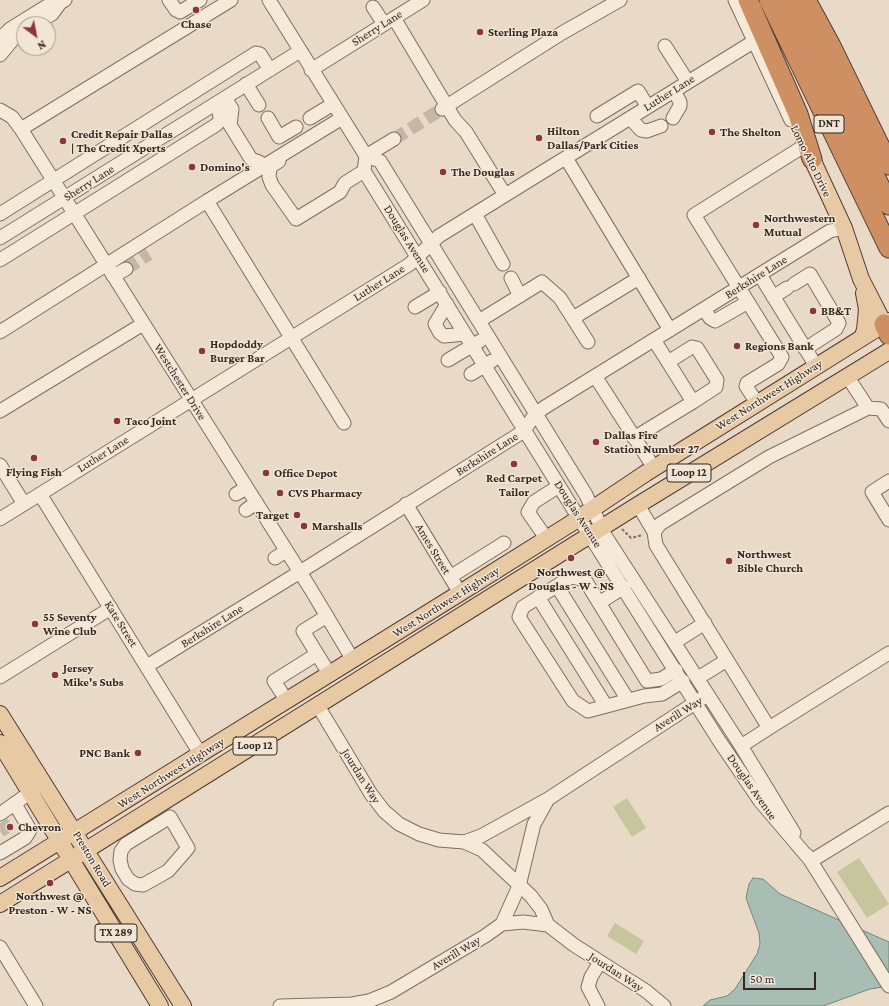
<!DOCTYPE html>
<html>
<head>
<meta charset="utf-8">
<style>
	body { margin:0 }
	#map { position:relative; width:889px; height:1006px; overflow:hidden; background:#e9dac7; font-family:"Crimson Pro",serif }
	canvas { display:block }
	.north { position:absolute; left:16px; top:16px; width:40px; height:40px; box-sizing:border-box; background:#f1e5d6; border:1px solid #a5998d; border-radius:50%; rotate:148deg; font-size:11px; font-weight:700; line-height:16px; text-align:center; color:#342720 }
	.north::after { content:''; display:block; margin:auto; width:14px; height:18px; background:#8a3642; clip-path:polygon(50% 0,100% 100%,50% 72%,0 100%) }
	.scale { position:absolute; left:743px; top:972px; width:73px; height:18px; box-sizing:border-box; border:2px solid #342720; border-top:0; padding-left:5px; font-size:12px; line-height:14px; white-space:nowrap; color:#342720; -webkit-text-stroke:3px #f1e5d6; paint-order:stroke }
</style>
</head>
<body>
<div id="map">
<canvas width="889" height="1006"></canvas>
<div class="north">N</div>
<div class="scale">50 m</div>
</div>
<script>
const ctx = document.querySelector('canvas').getContext('2d');
ctx.lineJoin = 'round';
function fill(path, color) { ctx.fillStyle = color; ctx.fill(path, 'evenodd'); }
const poly = rows => new Path2D(rows.map(r => 'M' + r).join(''));
function trace(path, color, width, dash) { ctx.strokeStyle = color; ctx.lineWidth = width; ctx.lineCap = dash ? 'butt' : 'round'; ctx.setLineDash(dash || []); ctx.stroke(path); }
function label(font, color, halo, rows, align = 'center') {
  ctx.font = font + ' "Crimson Pro",serif'; ctx.lineWidth = 3; ctx.setLineDash([]); ctx.textBaseline = 'middle'; ctx.strokeStyle = halo; ctx.fillStyle = color; for (const [text, x, y, turn = 0] of rows) {
    ctx.save(); ctx.translate(x, y); ctx.rotate((+turn || 0) * Math.PI / 180); ctx.textAlign = isNaN(turn) ? turn : align; if (halo) ctx.strokeText(text, 0, 0); ctx.fillText(text, 0, 0); ctx.restore();
  }
}
fill(poly([
	[627,798,646,828,632,837,613,807],
	[859,858,889,904,867,918,837,872],
	[615,923,644,941,636,954,607,936]
]), '#c6c59c');
const water = poly([
	[753,878,763,879,780,894,889,942,889,986,870,989,823,1006,703,1006,710,1000,727,996,735,989,757,954,760,944,759,933,746,898,749,884,753,878]
]);
fill(water, '#a8bdb4');
trace(water, '#6f8a80', 1);
trace(poly([
	[394,139,442,109],
	[126,269,149,254],
	[2,822,12,837]
]), '#c5b6a6', 13, [13, 6]);
const minor = poly([
	[169,0,176,10,180,12,200,0],
	[269,0,366,156,364,171,572,507,718,739,760,801,811,861],
	[735,0,791,120],
	[373,7,384,24],
	[394,18,455,120,466,132,505,195],
	[36,24,52,14,60,3],
	[0,39,10,29,47,6,60,3,65,0],
	[665,46,688,82],
	[0,55,14,38,24,32],
	[311,70,423,0],
	[246,84,259,105],
	[225,98,232,109,230,125,251,159,259,162,264,166],
	[442,109,562,33,620,0],
	[0,110,12,117,21,129,310,588,353,660],
	[597,116,638,91,648,107],
	[268,118,279,137,296,127],
	[310,118,333,104],
	[342,118,207,201,344,423],
	[630,118,641,130,647,131,661,126],
	[673,118,680,106,680,102,674,91],
	[21,129,231,0],
	[366,156,380,161,586,495,606,537,741,746,794,833],
	[366,156,394,139],
	[566,158,670,330],
	[279,161,270,167,269,177,272,185,296,219,340,192,345,183,364,171],
	[0,214,256,53,260,54,270,70],
	[475,214,503,264],
	[0,238,300,51],
	[0,260,216,125,220,121,220,117,217,103],
	[760,275,816,366],
	[113,276,126,269],
	[511,278,520,296],
	[794,284,810,274,839,323,836,329,805,349],
	[773,297,787,288],
	[447,304,435,324,440,333,444,336,465,334],
	[415,307,440,292],
	[704,309,710,318,715,321,748,302],
	[573,318,639,278],
	[479,321,542,282,560,298,588,342],
	[0,332,207,201],
	[654,340,668,362],
	[448,360,480,341],
	[471,374,492,361],
	[595,376,654,468],
	[847,376,868,408],
	[757,403,746,386,747,383,778,364,782,357,694,215,804,146],
	[0,411,143,324],
	[889,421,881,409,868,408,769,457,660,524,654,532,656,545,769,728,889,653],
	[634,438,693,402,716,387,717,380,697,348,692,347,668,362,693,402],
	[0,465,24,504],
	[889,481,872,492,889,520],
	[40,494,201,755],
	[236,494,246,488],
	[406,504,460,593],
	[638,505,654,532],
	[246,510,256,503],
	[0,519,410,264,439,236,753,42],
	[546,538,528,512,534,502,559,486],
	[275,558,286,551],
	[450,577,504,543],
	[557,586,628,700],
	[538,597,606,706],
	[599,603,624,587],
	[327,616,303,631,330,675],
	[675,642,705,623],
	[147,666,300,572,524,431,535,414,545,407,830,231,844,228],
	[676,670,661,679,647,681,585,580,571,577,523,607,519,617,573,701,588,711,644,696,662,694,683,681],
	[0,677,111,608],
	[698,678,727,660],
	[287,701,274,681,317,654],
	[318,706,371,794,384,811,399,824,419,834,439,840,464,842,482,850,531,896,541,909,548,925],
	[741,746,769,728],
	[0,814,38,787],
	[170,817,188,848,168,871,143,885,135,884,128,879,122,869,120,860,121,851,126,844,170,817],
	[464,842,481,836,548,799,704,697],
	[0,853,25,838,30,830,15,804],
	[807,855,889,986],
	[811,861,889,813],
	[502,924,523,922,548,925,574,945,646,991,664,1006],
	[0,947,36,1006],
	[280,1006,352,1004,369,1001,391,992,485,936,502,924,519,886,534,824,548,799],
	[598,1006,588,987,591,977,600,962]
]);
const major = poly([
	[812,159,844,228,861,279,884,324],
	[862,338,865,330,867,309,864,293],
	[0,714,183,1006],
	[0,743,160,1006],
	[0,878,460,593,570,524,646,473,889,321],
	[0,904,638,505,889,351]
]);
const highway = poly([
	[748,0,798,114,812,159],
	[769,0,889,248],
	[789,0,889,205],
	[806,0,831,46,889,165],
	[884,324,889,335]
]);
trace(minor, '#826d5e', 15);
trace(major, '#513c32', 18);
trace(highway, '#513c32', 21);
trace(poly([
	[622,529,631,538,643,535]
]), '#826d5e', 2, [3, 2]);
trace(minor, '#f5e9d9', 13);
trace(major, '#e7c9a4', 16);
trace(highway, '#ce9062', 19);
for (const [x, y, r, color] of [
	[196,10,4,"#8a3642"],
	[480,32,4,"#8a3642"],
	[712,132,4,"#8a3642"],
	[539,138,4,"#8a3642"],
	[63,141,4,"#8a3642"],
	[192,167,4,"#8a3642"],
	[443,172,4,"#8a3642"],
	[756,225,4,"#8a3642"],
	[813,311,4,"#8a3642"],
	[737,346,4,"#8a3642"],
	[202,351,4,"#8a3642"],
	[117,421,4,"#8a3642"],
	[596,442,4,"#8a3642"],
	[34,458,4,"#8a3642"],
	[514,464,4,"#8a3642"],
	[266,473,4,"#8a3642"],
	[280,493,4,"#8a3642"],
	[297,515,4,"#8a3642"],
	[304,526,4,"#8a3642"],
	[571,558,4,"#8a3642"],
	[729,561,4,"#8a3642"],
	[35,624,4,"#8a3642"],
	[55,675,4,"#8a3642"],
	[138,753,4,"#8a3642"],
	[10,827,4,"#8a3642"],
	[50,883,4,"#8a3642"]
]) { const dot = new Path2D(); dot.arc(x, y, r, 0, 2 * Math.PI); ctx.fillStyle = color; ctx.fill(dot); trace(dot, '#f1e5d6', 1.5); }
for (const [x, y, w] of [
	[829,124,30],
	[689,473,44],
	[255,746,44],
	[116,933,42]
]) { const box = new Path2D(); box.roundRect(x - w / 2, y - 9, w, 18, 3); ctx.fillStyle = '#f1e5d6'; ctx.fill(box); trace(box, '#342720', 1); }
label('bold 11px', '#342720', null, [
	["DNT",829,124],
	["Loop 12",689,473],
	["Loop 12",255,746],
	["TX 289",116,933]
]);
label('bold 12px', '#342720', '#f1e5d6', [
	["Chase",196,24,"center"],
	["Sterling Plaza",488,32],
	["Hilton",547,131],
	["Dallas/Park Cities",547,145],
	["The Shelton",720,132],
	["Credit Repair Dallas",71,134],
	["| The Credit Xperts",71,148],
	["Domino's",200,167],
	["The Douglas",451,172],
	["Northwestern",764,218],
	["Mutual",764,232],
	["BB&T",821,311],
	["Hopdoddy",210,344],
	["Burger Bar",210,358],
	["Regions Bank",745,346],
	["Taco Joint",125,421],
	["Dallas Fire",604,435],
	["Station Number 27",604,449],
	["Flying Fish",34,472,"center"],
	["Office Depot",274,473],
	["Red Carpet",514,478,"center"],
	["Tailor",514,492,"center"],
	["CVS Pharmacy",288,493],
	["Target",289,515,"right"],
	["Marshalls",312,526],
	["Northwest",737,554],
	["Bible Church",737,568],
	["Northwest @",571,572,"center"],
	["Douglas - W - NS",571,586,"center"],
	["55 Seventy",43,617],
	["Wine Club",43,631],
	["Jersey",63,668],
	["Mike's Subs",63,682],
	["PNC Bank",130,753,"right"],
	["Chevron",18,827],
	["Northwest @",50,896,"center"],
	["Preston - W - NS",50,910,"center"]
], 'left');
label('12px', '#342720', '#f1e5d6', [
	["Sherry Lane",377,28,-32],
	["Luther Lane",669,93,-32],
	["Lomo Alto Drive",811,161,64],
	["Sherry Lane",89,183,-32],
	["Douglas Avenue",407,239,58],
	["Berkshire Lane",756,277,-32],
	["Luther Lane",379,283,-32],
	["Westchester Drive",180,382,58],
	["West Northwest Highway",769,395,-32],
	["Luther Lane",103,454,-32],
	["Berkshire Lane",487,454,-32],
	["Douglas Avenue",578,514,57],
	["Ames Street",433,549,59],
	["West Northwest Highway",446,602,-32],
	["Kate Street",121,624,58],
	["Berkshire Lane",212,626,-32],
	["Averill Way",678,714,-32],
	["West Northwest Highway",171,773,-32],
	["Jourdan Way",361,776,58],
	["Douglas Avenue",752,787,55],
	["Preston Road",92,859,59],
	["Averill Way",456,953,-31],
	["Jourdan Way",616,972,33]
]);
</script>
</body>
</html>
